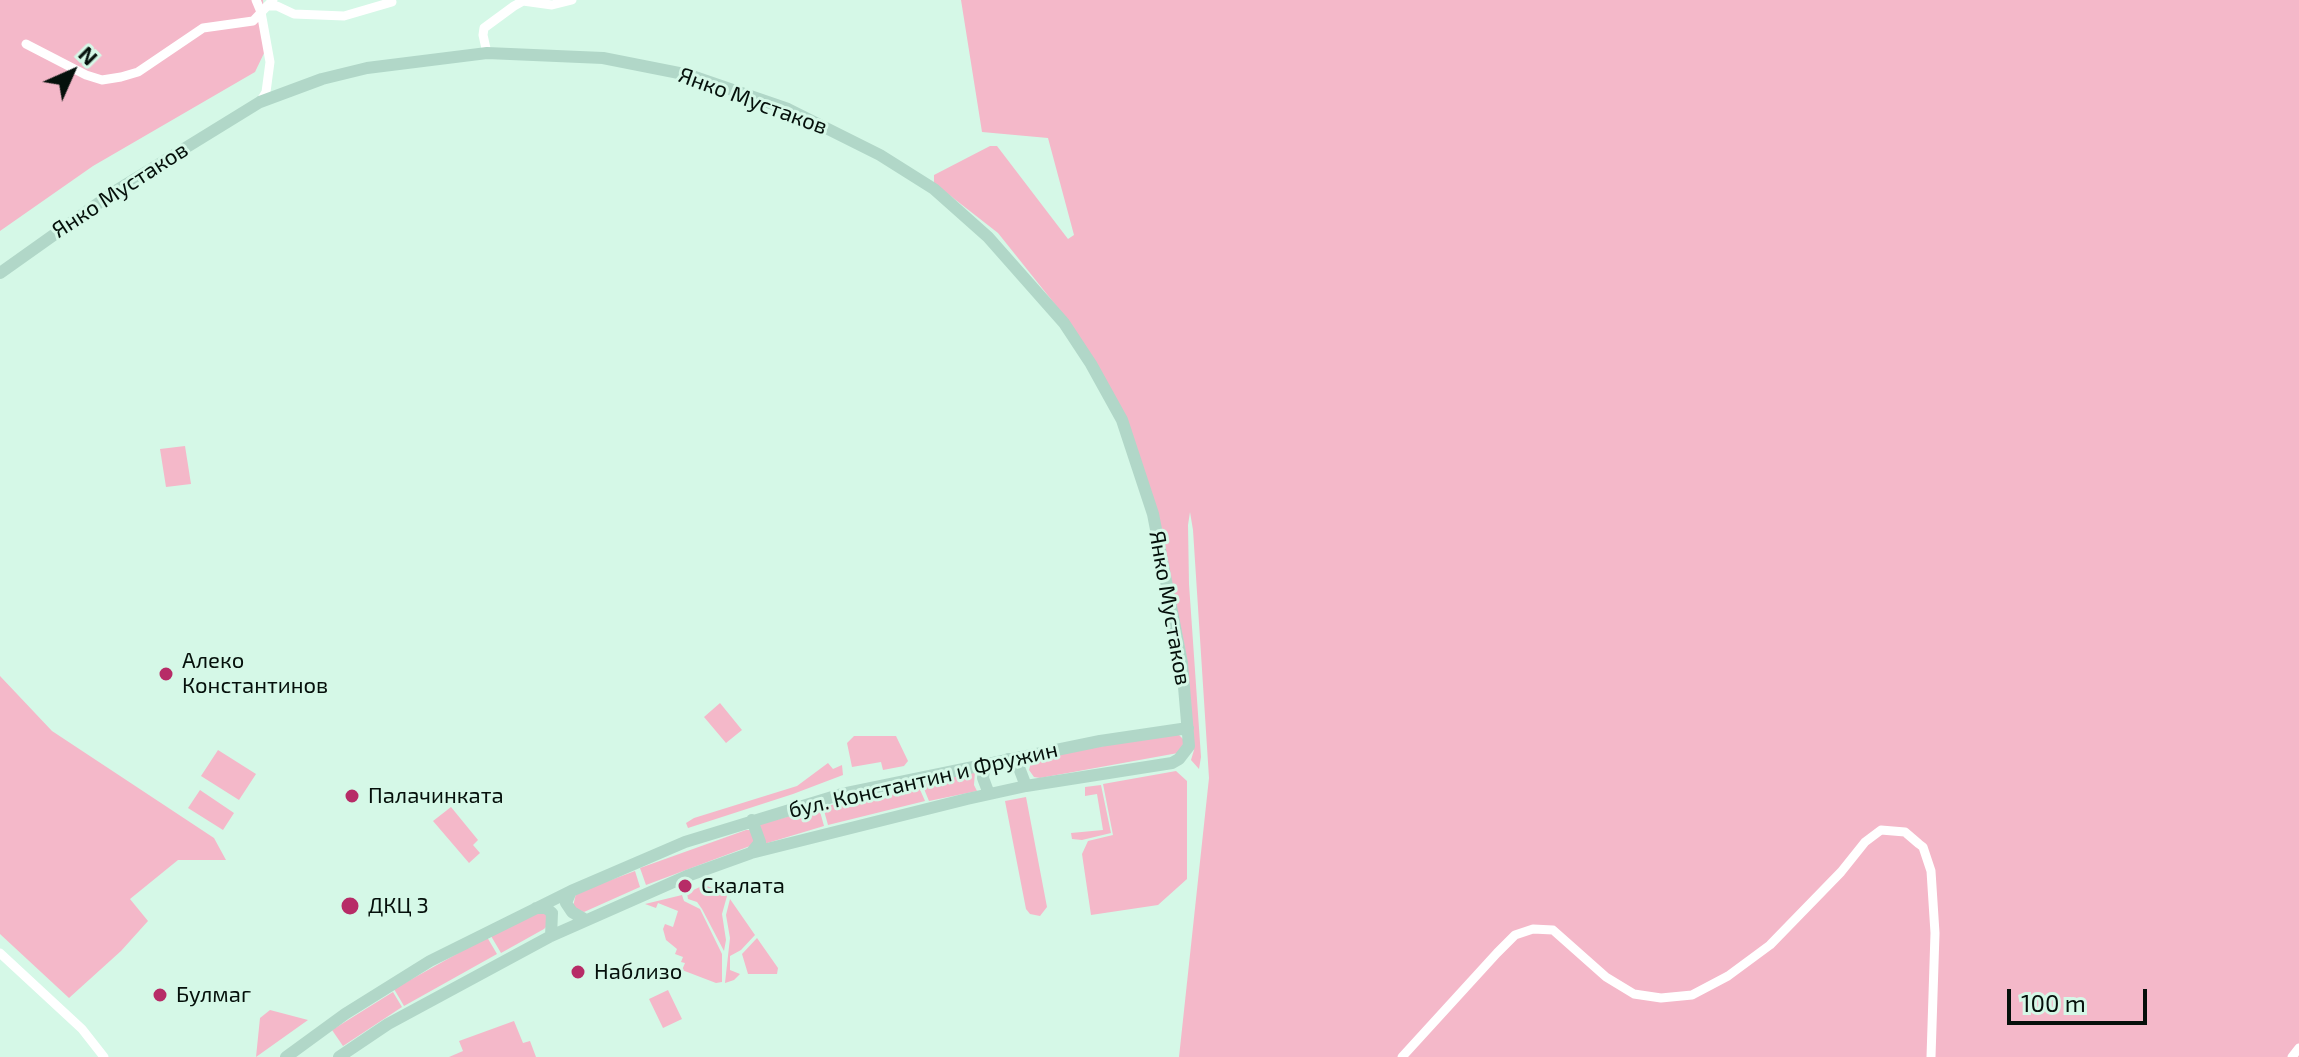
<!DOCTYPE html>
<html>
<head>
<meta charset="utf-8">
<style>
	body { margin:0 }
	#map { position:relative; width:2299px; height:1057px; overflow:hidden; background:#d5f8e7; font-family:"Exo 2",sans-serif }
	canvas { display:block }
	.north { position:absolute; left:32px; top:32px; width:80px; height:80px; -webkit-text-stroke:6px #d5f8e7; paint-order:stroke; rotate:45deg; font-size:22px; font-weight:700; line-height:32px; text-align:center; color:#05100b }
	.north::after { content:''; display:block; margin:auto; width:28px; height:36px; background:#05100b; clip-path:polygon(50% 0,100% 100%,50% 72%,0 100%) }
	.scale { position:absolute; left:2007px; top:989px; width:140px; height:36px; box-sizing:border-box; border:4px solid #05100b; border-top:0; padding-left:10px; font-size:24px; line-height:28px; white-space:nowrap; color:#05100b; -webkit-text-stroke:6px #d5f8e7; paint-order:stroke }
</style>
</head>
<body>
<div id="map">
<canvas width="2299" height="1057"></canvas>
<div class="north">N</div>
<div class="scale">100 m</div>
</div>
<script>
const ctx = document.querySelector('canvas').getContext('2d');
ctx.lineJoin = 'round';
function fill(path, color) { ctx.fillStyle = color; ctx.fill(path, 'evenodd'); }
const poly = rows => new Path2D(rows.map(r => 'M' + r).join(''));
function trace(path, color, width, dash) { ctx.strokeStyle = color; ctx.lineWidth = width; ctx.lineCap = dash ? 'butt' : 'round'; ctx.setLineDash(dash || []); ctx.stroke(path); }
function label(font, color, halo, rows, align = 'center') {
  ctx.font = font + ' "Exo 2",sans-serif'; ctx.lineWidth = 6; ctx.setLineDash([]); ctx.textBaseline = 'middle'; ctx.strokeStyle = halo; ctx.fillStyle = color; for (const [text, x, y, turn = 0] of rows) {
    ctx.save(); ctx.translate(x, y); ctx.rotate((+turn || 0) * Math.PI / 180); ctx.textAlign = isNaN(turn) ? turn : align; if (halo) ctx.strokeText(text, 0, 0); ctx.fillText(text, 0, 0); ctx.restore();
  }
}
fill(poly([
	[0,0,263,0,266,49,255,72,93,166,0,231],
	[961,0,2299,0,2299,1057,1179,1057,1209,778,1193,530,1190,512,1188,525,1189,584,1201,757,1199,769,1191,760,1194,750,1170,583,1123,418,1066,318,998,233,934,183,934,175,990,146,997,146,1068,239,1074,235,1048,138,982,132],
	[185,446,191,484,166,487,160,449],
	[0,676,52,731,214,838,226,860,178,860,130,899,148,921,121,951,69,998,0,934],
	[720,703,742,730,726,743,704,717],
	[1177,733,1185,741,1178,753,1040,778,1034,777,1029,770,1031,762,1036,758],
	[854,736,896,736,908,761,904,766,883,770,881,762,852,767,847,743],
	[218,750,256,774,239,800,201,776],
	[828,763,833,769,842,765,843,775,793,794,688,828,686,823,694,818,797,786],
	[975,771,974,785,977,791,929,801,922,784],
	[1176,771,1187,781,1187,879,1158,905,1091,915,1082,854,1088,841,1113,835,1103,784],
	[918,785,925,801,828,825,823,807],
	[1101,785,1111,833,1082,840,1072,839,1071,833,1103,830,1097,794,1085,796,1085,787],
	[200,790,234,813,223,830,188,808],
	[1026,797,1047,907,1040,916,1030,914,1026,909,1005,801],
	[451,807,478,840,473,845,480,853,469,863,433,821],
	[819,808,824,826,764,844,757,825],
	[746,830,750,830,755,841,750,846,646,885,640,868],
	[635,871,640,887,584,912,573,907,576,893],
	[704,885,726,893,727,896,722,914,726,940,724,951,702,909,697,902,688,899,687,893],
	[682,895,684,901,700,909,722,954,722,982,716,983,682,970,685,963,681,962,683,957,675,954,677,949,666,940,663,929,665,924,673,927,678,911,658,903,656,908,645,904],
	[730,899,755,935,741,950,730,956,730,970,740,974,734,980,725,983,730,938,726,915],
	[535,912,546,914,548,925,544,929,501,953,491,936],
	[487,937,497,954,404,1006,394,989],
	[757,938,778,968,777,974,748,974,742,954],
	[668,990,682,1019,663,1028,649,999],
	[393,992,402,1007,343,1046,332,1030],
	[270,1010,308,1020,256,1057,260,1018],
	[514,1021,523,1043,530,1041,536,1057,449,1057,463,1051,459,1041]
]), '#f4b8c9');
trace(poly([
	[256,0,261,12,270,62,266,92,260,102],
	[267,6,277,6,294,14,344,16,392,2],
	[26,44,86,75,102,80,121,77,138,72,203,28,253,21,273,0],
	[487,53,483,35,484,28,514,6,523,1,552,5,572,0],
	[0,953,82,1029,104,1057],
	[1402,1057,1497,953,1515,935,1533,929,1553,930,1606,977,1634,994,1661,998,1692,995,1728,976,1770,945,1841,872,1865,842,1881,830,1905,832,1919,844,1923,847,1931,871,1935,933,1931,1057],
	[2292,1057,2299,1048]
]), '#fff', 9);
trace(poly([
	[0,273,117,190,260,102,322,79,367,68,487,53,603,58,689,75,788,109,880,155,934,189,988,237,1064,323,1091,364,1122,420,1153,514,1182,663,1189,746,1179,759,1172,763,1026,786,967,799,751,853,687,876,551,936,388,1024,339,1057],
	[1008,759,1018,765,1026,786],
	[985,764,983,778,989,794],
	[751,853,760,842,752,820],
	[571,891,566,903,572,912,584,919],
	[536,908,546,908,552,913,551,936],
	[286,1057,345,1014,430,961,571,891,685,842,842,794,1100,741,1188,728]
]), '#b1d7c8', 12);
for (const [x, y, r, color] of [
	[166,674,8,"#b72c67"],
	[352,796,8,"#b72c67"],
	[685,886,8,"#b72c67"],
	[350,906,10,"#b72c67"],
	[578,972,8,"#b72c67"],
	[160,995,8,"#b72c67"]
]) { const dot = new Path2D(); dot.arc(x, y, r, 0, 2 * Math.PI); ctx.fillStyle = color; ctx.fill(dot); trace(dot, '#d5f8e7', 3); }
label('22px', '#05100b', '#d5f8e7', [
	["Янко Мустаков",753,101,20],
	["Янко Мустаков",120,190,-33],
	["Янко Мустаков",1170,608,80],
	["бул. Константин и Фружин",923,780,-13]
]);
label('22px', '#05100b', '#d5f8e7', [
	["Алеко",182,661],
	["Константинов",182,686],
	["Палачинката",368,796],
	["Скалата",701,886],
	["ДКЦ 3",368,906],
	["Наблизо",594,972],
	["Булмаг",176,995]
], 'left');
</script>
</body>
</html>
